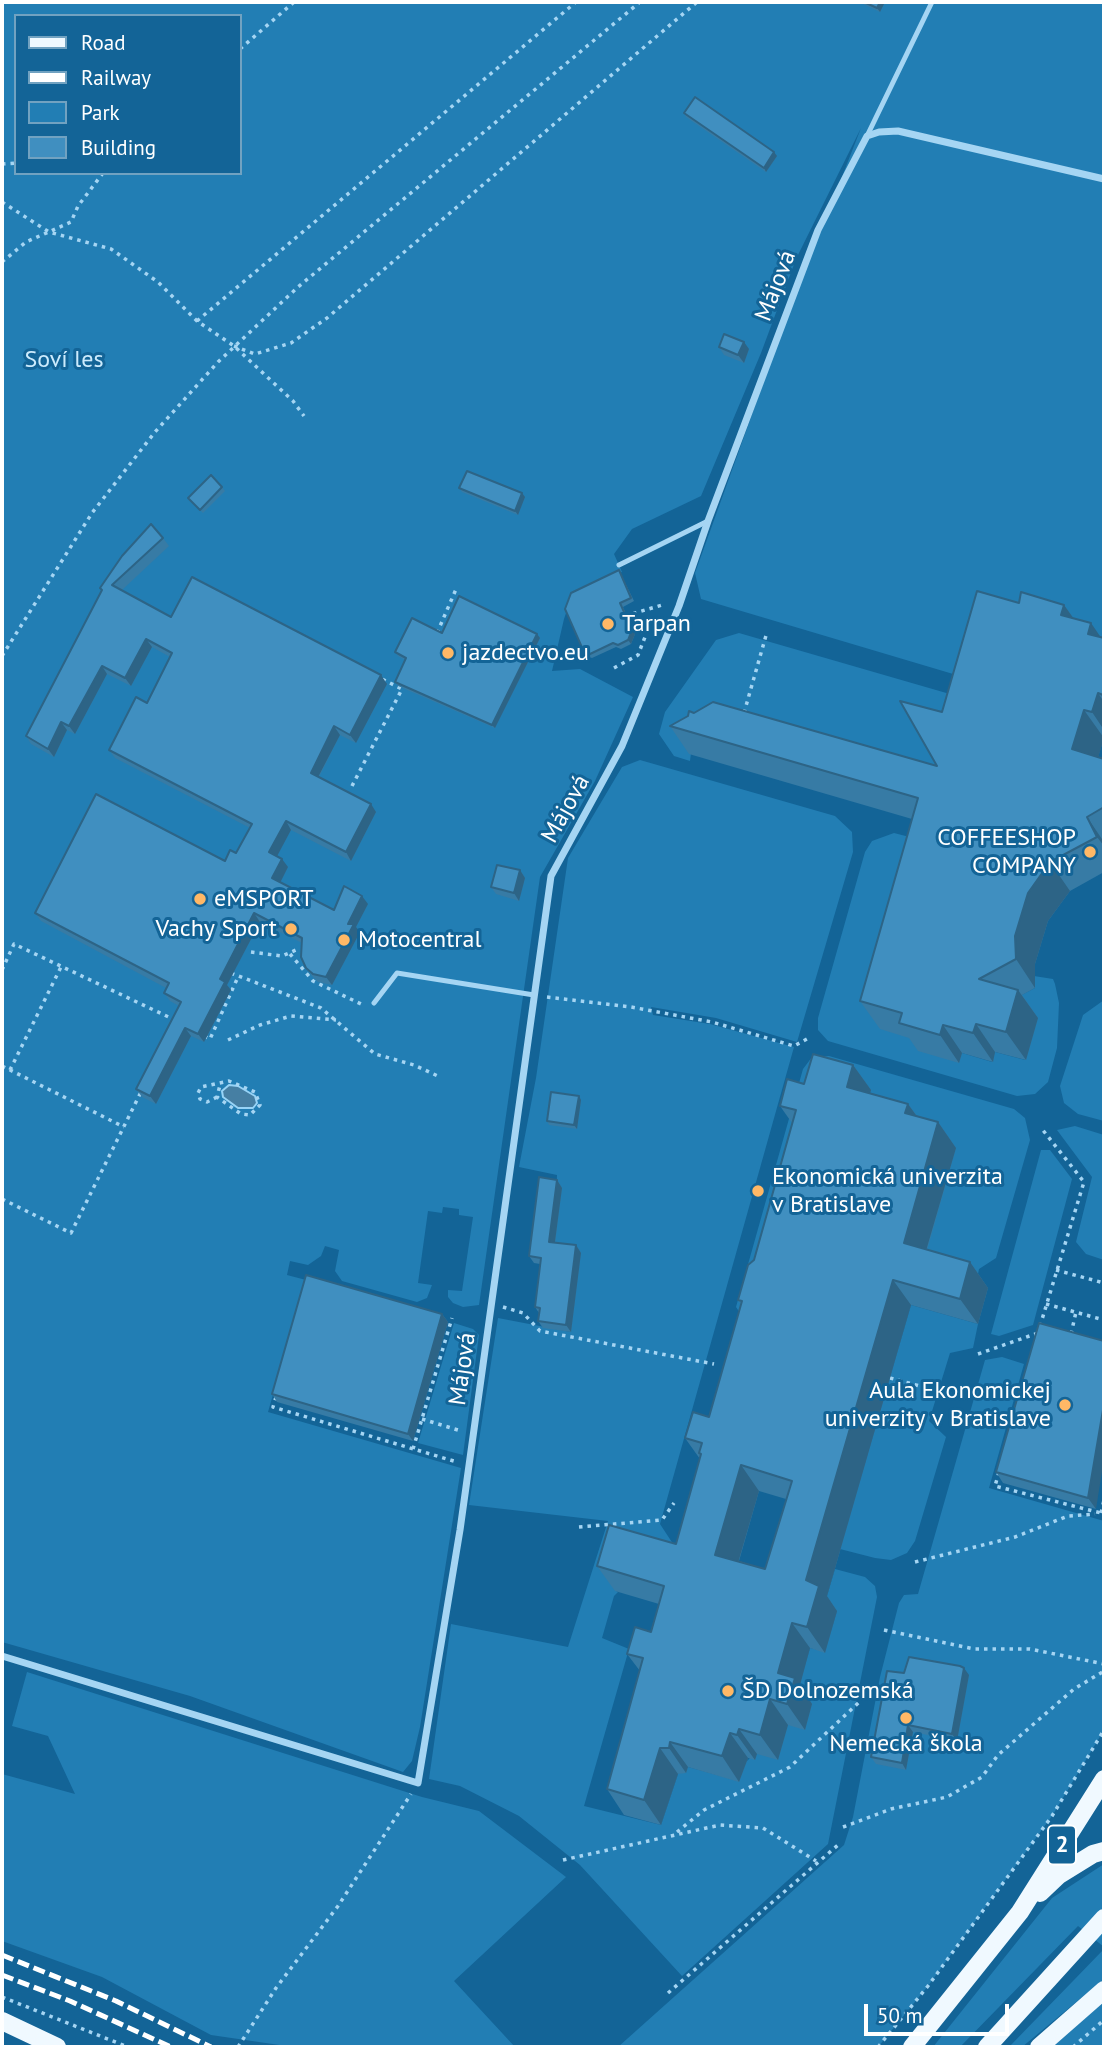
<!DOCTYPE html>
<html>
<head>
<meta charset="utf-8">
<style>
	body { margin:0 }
	#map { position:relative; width:1106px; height:2049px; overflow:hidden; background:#136497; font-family:"PT Sans",sans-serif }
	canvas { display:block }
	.frame { position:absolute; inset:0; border:4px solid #fff; pointer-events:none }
	.legend { position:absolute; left:14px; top:14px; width:228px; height:161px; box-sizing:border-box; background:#136497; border:2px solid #71a2c1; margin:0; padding:9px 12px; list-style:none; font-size:21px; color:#fff }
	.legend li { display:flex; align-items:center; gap:14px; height:35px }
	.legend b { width:35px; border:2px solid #71a2c1 }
	.scale { position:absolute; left:864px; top:2004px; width:145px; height:32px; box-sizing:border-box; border:4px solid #fff; border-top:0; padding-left:9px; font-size:21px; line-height:24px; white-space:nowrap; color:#fff; -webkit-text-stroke:5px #136497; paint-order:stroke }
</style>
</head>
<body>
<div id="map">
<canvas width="1106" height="2049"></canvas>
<div class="frame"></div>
<ul class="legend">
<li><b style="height:9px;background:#f0f9ff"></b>Road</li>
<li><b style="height:9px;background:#fff"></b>Railway</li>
<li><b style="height:19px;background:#227eb4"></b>Park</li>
<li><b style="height:19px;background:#408fc0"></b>Building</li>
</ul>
<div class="scale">50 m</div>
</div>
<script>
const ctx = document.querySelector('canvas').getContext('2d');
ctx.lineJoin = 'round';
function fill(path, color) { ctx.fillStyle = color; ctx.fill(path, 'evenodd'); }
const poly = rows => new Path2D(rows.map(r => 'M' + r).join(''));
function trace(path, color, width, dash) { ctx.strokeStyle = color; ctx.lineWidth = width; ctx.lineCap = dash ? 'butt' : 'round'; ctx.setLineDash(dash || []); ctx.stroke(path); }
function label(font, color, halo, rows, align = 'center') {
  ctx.font = font + ' "PT Sans",sans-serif'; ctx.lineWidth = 6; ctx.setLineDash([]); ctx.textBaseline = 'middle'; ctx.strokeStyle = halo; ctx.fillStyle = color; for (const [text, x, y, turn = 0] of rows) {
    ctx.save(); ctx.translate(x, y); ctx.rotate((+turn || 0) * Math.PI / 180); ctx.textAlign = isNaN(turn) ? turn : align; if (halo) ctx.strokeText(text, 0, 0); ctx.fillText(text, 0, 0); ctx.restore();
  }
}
fill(poly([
	[2,2,1104,2,1104,650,980,682,701,599,695,573,786,320,861,128,796,259,761,353,701,496,632,529,614,554,622,572,604,577,572,595,564,619,552,671,580,669,633,697,595,781,540,877,479,1305,463,1307,453,1303,448,1297,448,1290,462,1291,473,1217,459,1215,459,1209,443,1207,442,1213,428,1211,418,1283,432,1285,427,1298,417,1302,342,1281,335,1271,339,1250,325,1246,321,1256,308,1265,290,1261,287,1275,306,1280,268,1412,461,1468,420,1727,412,1761,403,1772,190,1696,2,1642],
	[16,16,240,16,240,173,16,173],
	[739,633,974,701,945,774,691,753,690,761,674,756,659,734,665,712,716,640],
	[640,760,835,816,852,832,853,852,797,1042,716,1018,651,1007,653,1015,710,1024,794,1047,660,1524,683,1559,616,1592,618,1592,614,1596,602,1638,629,1649,584,1806,661,1825,678,1774,688,1767,739,1781,745,1763,790,1718,810,1648,825,1651,837,1611,824,1606,835,1569,865,1577,875,1586,877,1597,828,1844,682,1976,580,1865,519,1816,460,1786,429,1779,451,1624,568,1647,608,1521,469,1505,498,1318,571,1332,554,1249,557,1175,519,1167,536,1078,568,858,622,767],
	[894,833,933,843,962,1053,992,1062,995,1052,1025,1060,1012,1000,1035,988,1034,976,1053,979,1055,984,1059,1003,1057,1048,1048,1082,1035,1094,1017,1096,828,1041,818,1030,818,1018,865,852,872,841],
	[1104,1000,1104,1121,1078,1114,1064,1103,1060,1086,1083,1015],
	[829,1056,1014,1109,1025,1118,1030,1140,996,1258,979,1269,976,1284,748,1325,736,1307,803,1069,812,1057],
	[1075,1126,1104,1135,1104,1260,1086,1254,1076,1242,1092,1177,1057,1130],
	[1041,1150,1050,1150,1072,1179,1033,1325,999,1336,991,1334],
	[911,1305,978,1324,973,1348,950,1353,929,1421,946,1437,915,1541,907,1553,891,1560,875,1558,840,1549],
	[454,1323,473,1329,479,1335,463,1455,418,1443],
	[1002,1357,1024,1364,989,1488,1104,1521,1104,1730,1052,1816,928,1986,878,2047,618,2047,844,1845,853,1817,880,1677,899,1603,904,1595,918,1594,985,1360],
	[27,1672,422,1797,479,1811,566,1877,454,1981,515,2047,293,2047,211,2035,102,1977,2,1941,2,1774,75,1794,48,1736,12,1726],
	[1104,1864,1104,1947,1078,1926,960,2047,933,2047,1052,1898],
	[1104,1949,1104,1979,1022,2047,1009,2047],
	[1104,2002,1104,2047,1052,2047]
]), '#227eb4');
const water = poly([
	[229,1085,238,1086,255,1096,257,1103,253,1108,238,1108,223,1097,222,1091,229,1085]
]);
fill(water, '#467fa3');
trace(water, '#97d3f6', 2);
trace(poly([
	[240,49,294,2],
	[2,164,16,163],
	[2,202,49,232,111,249,158,282,197,321,234,346,293,401,304,416],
	[2,262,26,242,71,222,78,206,103,173],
	[197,321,576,2],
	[234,346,255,354,291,343,327,318,697,2],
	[625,616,662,605],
	[437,633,457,587],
	[2,656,92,513,155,432,218,362,298,287,640,2],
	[614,668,638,655,645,637,633,612],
	[744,713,767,632],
	[352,786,402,689,382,679],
	[251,952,282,956,296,950],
	[290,954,313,981,361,1004],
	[2,970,14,944,175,1020],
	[231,973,321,1008,375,1054,414,1065,440,1077],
	[547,997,631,1007,712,1022,794,1046,807,1039],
	[204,1036,210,1039,238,977],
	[228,1040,260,1025,291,1016,336,1020],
	[2,1066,124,1127],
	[10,1070,61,967],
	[217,1097,207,1102,200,1099,198,1093,201,1087,229,1081,255,1092,260,1105,250,1115,241,1114,217,1097,220,1085],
	[2,1199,71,1233,141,1092],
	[1056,1270,1104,1283],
	[1046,1304,1104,1320],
	[503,1307,523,1313,540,1331,714,1364],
	[1040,1326,1084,1182,1042,1129],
	[1071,1334,1076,1312],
	[978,1354,1038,1333],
	[890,1378,965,1398],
	[276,1397,273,1407,457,1462],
	[422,1419,461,1431],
	[413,1449,452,1318],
	[999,1472,995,1486,1101,1513],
	[1101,1513,1104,1500],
	[579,1527,662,1520,674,1503],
	[915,1562,1015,1537,1068,1516,1095,1514],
	[884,1630,974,1649,1030,1649,1104,1664],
	[843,1827,891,1809,947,1797,982,1777,998,1755,1074,1689,1104,1671],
	[677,1832,704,1810,790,1767,871,1691],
	[563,1860,720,1825,763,1828,816,1861],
	[668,1993,838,1845],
	[2,1997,128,2047],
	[238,2047,276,1988,338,1906,411,1794],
	[608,2047,609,2047],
	[878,2047,928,1986,1052,1816,1104,1730],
	[1073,2047,1104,2020]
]), '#a5d5f3', 3.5, [3.5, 5]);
trace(poly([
	[867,136,932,2],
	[619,565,708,521],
	[374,1003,397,973,534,995]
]), '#a5d5f3', 5);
trace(poly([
	[2,1656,418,1783,460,1530,551,876,622,746,679,606,708,521,818,230,867,136,879,132,898,131,1104,179]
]), '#a5d5f3', 7);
trace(poly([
	[1040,1893,1059,1875,1093,1854,1104,1851],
	[2,2021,57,2047],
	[912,2047,1020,1912,1104,1779],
	[987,2047,1104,1918],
	[1039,2047,1104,1990]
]), '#f0f9ff', 18);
trace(poly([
	[2,1955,116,2001,211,2047],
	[2,1975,70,2001,171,2047]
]), '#fff', 5, [12, 5]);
fill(poly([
	[859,2,885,2,880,12],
	[684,113,777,156,766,172,686,117],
	[719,347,749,349,744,363,724,355],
	[222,487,225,491,203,513,188,498],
	[459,488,522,493,525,497,518,515,462,492],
	[163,538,169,546,122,590,171,617,387,684,356,743,340,735,319,777,376,812,351,861,291,830,277,856,288,867,280,883,334,910,368,904,356,927,360,932,332,985,318,982,312,976,306,968,302,943,260,922,227,985,231,990,204,1042,191,1036,156,1104,142,1097,136,1089,179,1006,170,1001,164,993,166,988,41,921,35,913,225,861,236,853,250,828,115,758,109,750,147,703,170,657,152,647,131,686,107,674,75,734,67,730,54,757,31,744,26,736,102,591,100,588],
	[619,570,634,601,623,607,635,634,631,644,621,649,616,647,592,658,586,656,584,652],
	[1019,603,1064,605,1073,618,1101,637,1104,638,1104,738,1098,757,1104,759,1104,872,1070,891,1048,921,1035,964,1035,988,1022,995,1038,1018,1026,1060,995,1052,993,1062,962,1053,959,1063,918,1051,909,1038,880,1029,860,1001,912,819,689,754,670,726,937,766,942,712],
	[442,633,537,634,540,638,495,728,398,686,395,682,405,660,398,656,395,652],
	[520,870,525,878,519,901,496,894,491,887],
	[853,1065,871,1090,870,1093,908,1104,917,1116,938,1122,956,1148,927,1250,970,1262,988,1288,978,1324,911,1305,827,1596,837,1611,825,1653,810,1648,800,1685,812,1704,805,1730,788,1725,778,1760,757,1754,755,1760,748,1758,739,1782,688,1767,686,1773,678,1774,661,1825,624,1815,607,1789,640,1671,627,1654,651,1632,659,1604,615,1591,597,1566,676,1544,700,1459,685,1438,709,1417,741,1305,738,1300,754,1260,792,1123,780,1106,804,1084],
	[759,1491,786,1499,765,1569,739,1561],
	[581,1100,577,1129,549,1125,547,1121],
	[557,1180,562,1188,555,1243,576,1245,581,1253,571,1332,543,1328,538,1321,539,1313,535,1307,540,1264,534,1263,529,1256],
	[442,1314,448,1322,413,1441,277,1402,272,1394],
	[1039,1323,1096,1509,1003,1483,996,1472],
	[904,1673,969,1675,957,1741,913,1732,906,1770,876,1764,871,1757]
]), '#377ba5');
fill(poly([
	[880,2,885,2,880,12,877,8],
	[774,152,777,156,766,172,764,168],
	[744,342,749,349,744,363,738,355],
	[522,493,525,497,518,515,515,511],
	[620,603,635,634,631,644,628,640],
	[1064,605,1084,633,1061,615],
	[1091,623,1104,642,1088,634],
	[537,634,540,638,495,728,492,725],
	[146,639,152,647,131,686,125,678],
	[102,666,107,674,75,734,69,726],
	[381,675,387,684,356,743,350,735],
	[1098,693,1104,702,1104,730,1092,712],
	[1084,710,1104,738,1092,778,1072,749],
	[61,722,67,730,54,757,48,749],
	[334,726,340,735,316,781,311,773],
	[371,804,376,812,351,861,346,852],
	[1087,817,1104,842,1104,846,1097,837],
	[286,821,291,830,275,860,269,852],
	[282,859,288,867,278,887,272,878],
	[1050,862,1070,891,1048,921,1035,964,1035,988,1016,959,1015,936,1028,893],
	[520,870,525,878,519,901,514,893],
	[362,896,368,904,356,927,360,932,332,985,326,977,348,924],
	[254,913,260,922,227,985,231,990,204,1042,198,1034,220,979],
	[1018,990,1038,1018,1026,1060,1006,1032],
	[976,1024,995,1052,993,1062,973,1033],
	[943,1025,962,1053,959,1063,940,1035],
	[185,1028,191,1036,156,1104,150,1096],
	[853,1065,871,1090,865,1112,847,1087],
	[579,1096,581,1100,577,1129,574,1125],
	[908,1104,926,1129,905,1113],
	[938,1122,956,1148,921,1268,904,1243],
	[557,1180,562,1188,554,1249,549,1242],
	[576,1245,581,1253,571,1332,566,1325],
	[970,1262,988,1288,978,1324,960,1299],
	[893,1280,911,1305,827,1596,837,1611,825,1653,807,1627,806,1580],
	[442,1314,448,1322,413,1441,408,1434],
	[1104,1404,1104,1459,1096,1509,1088,1498],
	[741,1465,759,1491,733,1580,715,1555],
	[792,1623,810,1648,800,1685,812,1704,805,1730,787,1704,778,1673],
	[964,1668,969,1675,957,1741,952,1734],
	[770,1699,788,1725,778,1760,760,1735],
	[908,1725,913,1732,906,1770,902,1763],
	[739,1729,757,1754,755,1760,737,1735],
	[730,1733,748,1758,739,1782,722,1756],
	[670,1742,688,1767,686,1773,669,1748],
	[660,1748,678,1774,661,1825,644,1800]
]), '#2d6486');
const building = poly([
	[864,2,880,2,877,8,864,2],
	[695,97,774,152,764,168,684,113,695,97],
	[724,334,744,342,738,355,719,347,724,334],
	[467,471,522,493,515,511,459,488,467,471],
	[211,475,222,487,200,510,188,498,211,475],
	[151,524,163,538,112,585,171,617,192,577,381,675,350,735,334,726,311,773,371,804,346,852,286,821,269,852,282,859,272,878,334,910,344,886,362,896,348,924,354,924,326,977,313,974,306,968,301,957,302,938,254,913,220,979,225,982,198,1034,185,1028,150,1096,136,1089,181,1002,164,993,169,983,35,913,96,794,225,861,230,850,236,853,252,824,109,750,136,697,147,703,172,653,146,639,125,678,102,666,69,726,61,722,48,749,26,736,102,590,100,588,122,556,151,524],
	[619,570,631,598,620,603,632,630,628,640,618,645,613,643,590,654,584,652,565,609,571,593,619,570],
	[977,591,1019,603,1021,592,1064,605,1061,615,1091,623,1088,634,1104,638,1104,691,1103,695,1098,693,1092,712,1084,710,1072,749,1104,759,1104,807,1087,817,1097,837,1050,862,1028,893,1015,936,1016,959,979,979,1018,990,1006,1032,976,1024,973,1033,943,1025,940,1035,899,1023,902,1013,860,1001,918,798,670,726,688,716,689,711,694,713,713,702,937,766,900,701,942,712,977,591],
	[459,596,537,634,492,725,395,682,406,658,395,652,412,618,442,633,459,596],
	[497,865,520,870,514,893,491,887,497,865],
	[813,1054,853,1065,847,1087,908,1104,905,1113,938,1122,904,1243,970,1262,960,1299,893,1280,806,1580,819,1586,807,1627,792,1623,778,1673,795,1678,787,1704,770,1699,760,1735,739,1729,737,1735,730,1733,722,1756,670,1742,669,1748,660,1748,644,1800,607,1789,643,1658,627,1654,635,1627,651,1632,664,1586,597,1566,609,1525,676,1544,701,1454,699,1453,702,1443,685,1438,693,1412,709,1417,742,1301,738,1300,748,1265,754,1260,796,1110,780,1106,787,1079,804,1084,813,1054],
	[741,1465,792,1481,765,1569,715,1555,741,1465],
	[551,1092,579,1096,574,1125,547,1121,551,1092],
	[539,1177,557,1180,549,1242,576,1245,566,1325,538,1321,540,1308,535,1307,541,1258,529,1256,539,1177],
	[306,1275,442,1314,408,1434,272,1394,306,1275],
	[1039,1323,1104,1341,1104,1404,1088,1498,996,1472,1039,1323],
	[909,1657,960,1666,964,1668,952,1734,908,1725,902,1763,871,1757,887,1671,904,1673,909,1657]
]);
fill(building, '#408fc0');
trace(building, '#2d6486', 2);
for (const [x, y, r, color] of [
	[608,624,7,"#ffb866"],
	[448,653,7,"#ffb866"],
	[1090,852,7,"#ffb866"],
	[200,899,7,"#ffb866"],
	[291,929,7,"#ffb866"],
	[344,940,7,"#ffb866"],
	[758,1191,7,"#ffb866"],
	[1065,1405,7,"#ffb866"],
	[728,1691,7,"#ffb866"],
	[906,1718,7,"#ffb866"]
]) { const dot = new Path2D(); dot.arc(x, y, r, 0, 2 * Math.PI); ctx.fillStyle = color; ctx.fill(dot); trace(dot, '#136497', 2.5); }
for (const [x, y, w] of [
	[1062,1845,28]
]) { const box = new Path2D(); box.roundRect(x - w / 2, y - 19.5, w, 39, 5); ctx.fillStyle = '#136497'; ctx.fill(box); trace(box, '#fff', 2); }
label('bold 23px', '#fff', null, [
	["2",1062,1845]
]);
label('24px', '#fff', '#136497', [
	["Májová",776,286,-69],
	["Májová",566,809,-61],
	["Májová",463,1369,-82]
]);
label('24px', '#ccebfd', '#136497', [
	["Soví les",64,360]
]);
label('24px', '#fff', '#136497', [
	["Tarpan",622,624],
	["jazdectvo.eu",462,653],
	["COFFEESHOP",1076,838,"right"],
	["COMPANY",1076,866,"right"],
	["eMSPORT",214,899],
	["Vachy Sport",277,929,"right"],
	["Motocentral",358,940],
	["Ekonomická univerzita",772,1177],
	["v Bratislave",772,1205],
	["Aula Ekonomickej",1051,1391,"right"],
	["univerzity v Bratislave",1051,1419,"right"],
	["ŠD Dolnozemská",742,1691],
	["Nemecká škola",906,1744,"center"]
], 'left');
</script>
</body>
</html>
